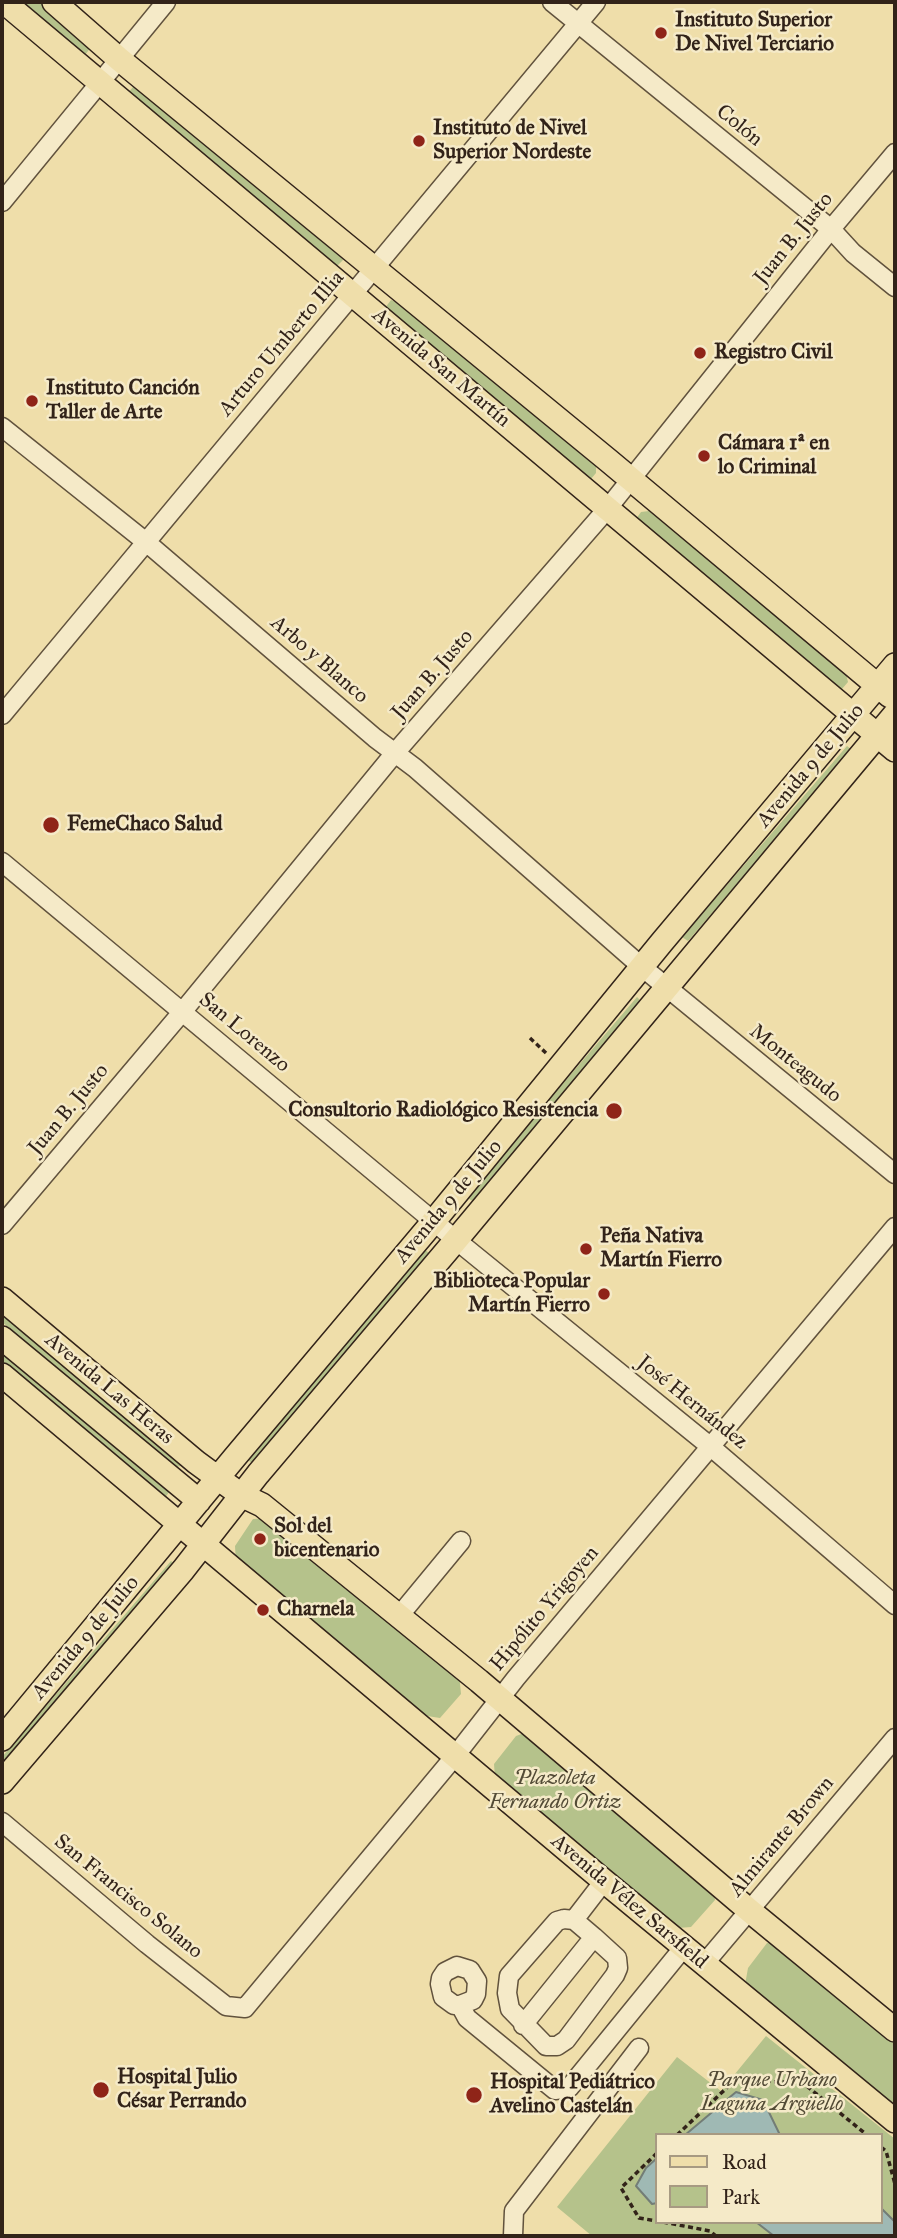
<!DOCTYPE html>
<html>
<head>
<meta charset="utf-8">
<style>
	body { margin:0 }
	#map { position:relative; width:897px; height:2238px; overflow:hidden; background:#efdeaa; font-family:"IM FELL Great Primer",serif }
	canvas { display:block }
	.frame { position:absolute; inset:0; border:4px solid #322319; pointer-events:none }
	.legend { position:absolute; left:655px; top:2133px; width:228px; height:91px; box-sizing:border-box; background:#f5eac8; border:2px solid #a79a82; margin:0; padding:9px 12px; list-style:none; font-size:21px; color:#322319 }
	.legend li { display:flex; align-items:center; gap:14px; height:35px }
	.legend b { width:35px; border:2px solid #a79a82 }
</style>
</head>
<body>
<div id="map">
<canvas width="897" height="2238"></canvas>
<div class="frame"></div>
<ul class="legend">
<li><b style="height:9px;background:#efdeaa"></b>Road</li>
<li><b style="height:19px;background:#b5c28b"></b>Park</li>
</ul>
</div>
<script>
const ctx = document.querySelector('canvas').getContext('2d');
ctx.lineJoin = 'round';
function fill(path, color) { ctx.fillStyle = color; ctx.fill(path, 'evenodd'); }
const poly = rows => new Path2D(rows.map(r => 'M' + r).join(''));
function trace(path, color, width, dash) { ctx.strokeStyle = color; ctx.lineWidth = width; ctx.lineCap = dash ? 'butt' : 'round'; ctx.setLineDash(dash || []); ctx.stroke(path); }
function label(font, color, halo, rows, align = 'center') {
  ctx.font = font + ' "IM FELL Great Primer",serif'; ctx.lineWidth = 5; ctx.setLineDash([]); ctx.textBaseline = 'middle'; ctx.strokeStyle = halo; ctx.fillStyle = color; for (const [text, x, y, turn = 0] of rows) {
    ctx.save(); ctx.translate(x, y); ctx.rotate((+turn || 0) * Math.PI / 180); ctx.textAlign = isNaN(turn) ? turn : align; if (halo) ctx.strokeText(text, 0, 0); ctx.fillText(text, 0, 0); ctx.restore();
  }
}
fill(poly([
	[23,2,45,2,94,43,85,55],
	[133,87,141,87,342,252,343,260,337,266,330,267,127,94],
	[391,300,399,303,596,465,596,473,591,479,584,480,385,308],
	[649,511,846,674,848,682,842,689,834,687,636,519,641,512],
	[847,746,852,750,688,941,682,937],
	[637,997,644,1004,474,1202,466,1197],
	[422,1247,430,1254,253,1464,248,1460],
	[2,1308,185,1462,181,1466,176,1467,2,1322],
	[2,1349,168,1487,169,1492,165,1498,2,1365],
	[270,1518,459,1673,461,1694,440,1718,421,1715,236,1563,235,1546,253,1519],
	[171,1561,176,1565,2,1765,2,1757],
	[527,1732,713,1886,715,1900,691,1927,678,1928,495,1778,494,1764,516,1736],
	[767,1943,780,1944,895,2040,895,2110,745,1985,748,1968],
	[766,2036,895,2139,895,2236,592,2236,557,2207,677,2057,721,2091],
	[657,2135,881,2135,881,2222,657,2222]
]), '#b5c28b');
const water = poly([
	[736,2092,763,2100,780,2135,685,2135,736,2092],
	[657,2158,657,2203,652,2204,636,2186,646,2168,657,2158],
	[881,2208,895,2222,895,2236,774,2236,756,2222,881,2222,881,2208]
]);
fill(water, '#9fb9b4');
trace(water, '#737d76', 2);
const minor = poly([
	[552,2,831,229,853,253,895,287],
	[2,202,166,2],
	[2,427,146,542,375,738,415,768,642,967,895,1174],
	[2,715,596,2],
	[2,862,456,1240,711,1447,895,1605],
	[2,1225,183,1011,394,754,608,508,831,229,895,153],
	[399,1616,461,1541],
	[2,1822,147,1944,226,2006,245,2008,455,1756,516,1678,895,1227],
	[564,1919,574,1920,594,1937,617,1958,618,1968,615,1975,566,2040,557,2046,546,2046,510,2009,507,1993,509,1976,557,1921,564,1919],
	[574,1920,604,1881],
	[704,1964,895,1738],
	[460,2005,473,2000,476,1994,477,1981,470,1970,457,1966,445,1972,441,1978,440,1984,443,1997,454,2005,460,2005,467,2018,555,2090,569,2088,684,1947],
	[523,2025,594,1937],
	[513,2236,514,2211,639,2048]
]);
const major = poly([
	[4,2,895,750],
	[54,2,119,59,609,461,890,696],
	[2,1299,196,1462,241,1495,262,1505,479,1681,750,1911,895,2030],
	[2,1338,199,1501],
	[2,1375,604,1881,895,2121],
	[2,1739,235,1457,434,1221,662,942,895,665],
	[2,1782,183,1570,258,1474,456,1240,895,714]
]);
trace(minor, '#61523d', 21);
trace(major, '#322319', 26);
trace(poly([
	[530,1038,546,1053],
	[677,2135,735,2080,803,2083,867,2135],
	[881,2147,886,2151,895,2184],
	[657,2153,621,2188,639,2218,657,2221],
	[663,2222,710,2231,716,2236]
]), '#322319', 3.5, [5, 3.5]);
trace(minor, '#f5eac8', 18);
trace(major, '#efdeaa', 23);
for (const [x, y, r, color] of [
	[661,33,7,"#8f2418"],
	[419,141,7,"#8f2418"],
	[700,353,7,"#8f2418"],
	[32,401,7,"#8f2418"],
	[704,456,7,"#8f2418"],
	[51,825,9,"#8f2418"],
	[614,1111,9,"#8f2418"],
	[586,1249,7,"#8f2418"],
	[604,1294,7,"#8f2418"],
	[260,1539,7,"#8f2418"],
	[263,1610,7,"#8f2418"],
	[101,2090,9,"#8f2418"],
	[474,2095,9,"#8f2418"]
]) { const dot = new Path2D(); dot.arc(x, y, r, 0, 2 * Math.PI); ctx.fillStyle = color; ctx.fill(dot); trace(dot, '#f5eac8', 2.5); }
label('bold 21px', '#322319', '#f5eac8', [
	["Instituto Superior",675,21],
	["De Nivel Terciario",675,45],
	["Instituto de Nivel",433,129],
	["Superior Nordeste",433,153],
	["Registro Civil",714,353],
	["Instituto Canción",46,389],
	["Taller de Arte",46,413],
	["Cámara 1ª en",718,444],
	["lo Criminal",718,468],
	["FemeChaco Salud",67,825],
	["Consultorio Radiológico Resistencia",598,1111,"right"],
	["Peña Nativa",600,1237],
	["Martín Fierro",600,1261],
	["Biblioteca Popular",590,1282,"right"],
	["Martín Fierro",590,1306,"right"],
	["Sol del",274,1527],
	["bicentenario",274,1551],
	["Charnela",277,1610],
	["Hospital Julio",117,2078],
	["César Perrando",117,2102],
	["Hospital Pediátrico",490,2083],
	["Avelino Castelán",490,2107]
], 'left');
label('21px', '#322319', '#f5eac8', [
	["Colón",739,126,39],
	["Juan B. Justo",794,239,-51],
	["Arturo Umberto Illia",282,344,-50],
	["Avenida San Martín",441,368,40],
	["Arbo y Blanco",319,660,41],
	["Juan B. Justo",433,675,-49],
	["Avenida 9 de Julio",811,766,-50],
	["San Lorenzo",244,1033,40],
	["Monteagudo",795,1064,39],
	["Juan B. Justo",69,1110,-50],
	["Avenida 9 de Julio",449,1202,-50],
	["Avenida Las Heras",109,1389,40],
	["José Hernández",692,1403,39],
	["Hipólito Yrigoyen",545,1609,-50],
	["Avenida 9 de Julio",86,1638,-50],
	["Almirante Brown",782,1837,-50],
	["San Francisco Solano",128,1897,39],
	["Avenida Vélez Sarsfield",629,1902,40]
]);
label('italic 21px', '#534b36', '#f5eac8', [
	["Plazoleta",555,1779],
	["Fernando Ortiz",555,1803],
	["Parque Urbano",772,2081],
	["Laguna Argüello",772,2105]
]);
</script>
</body>
</html>
